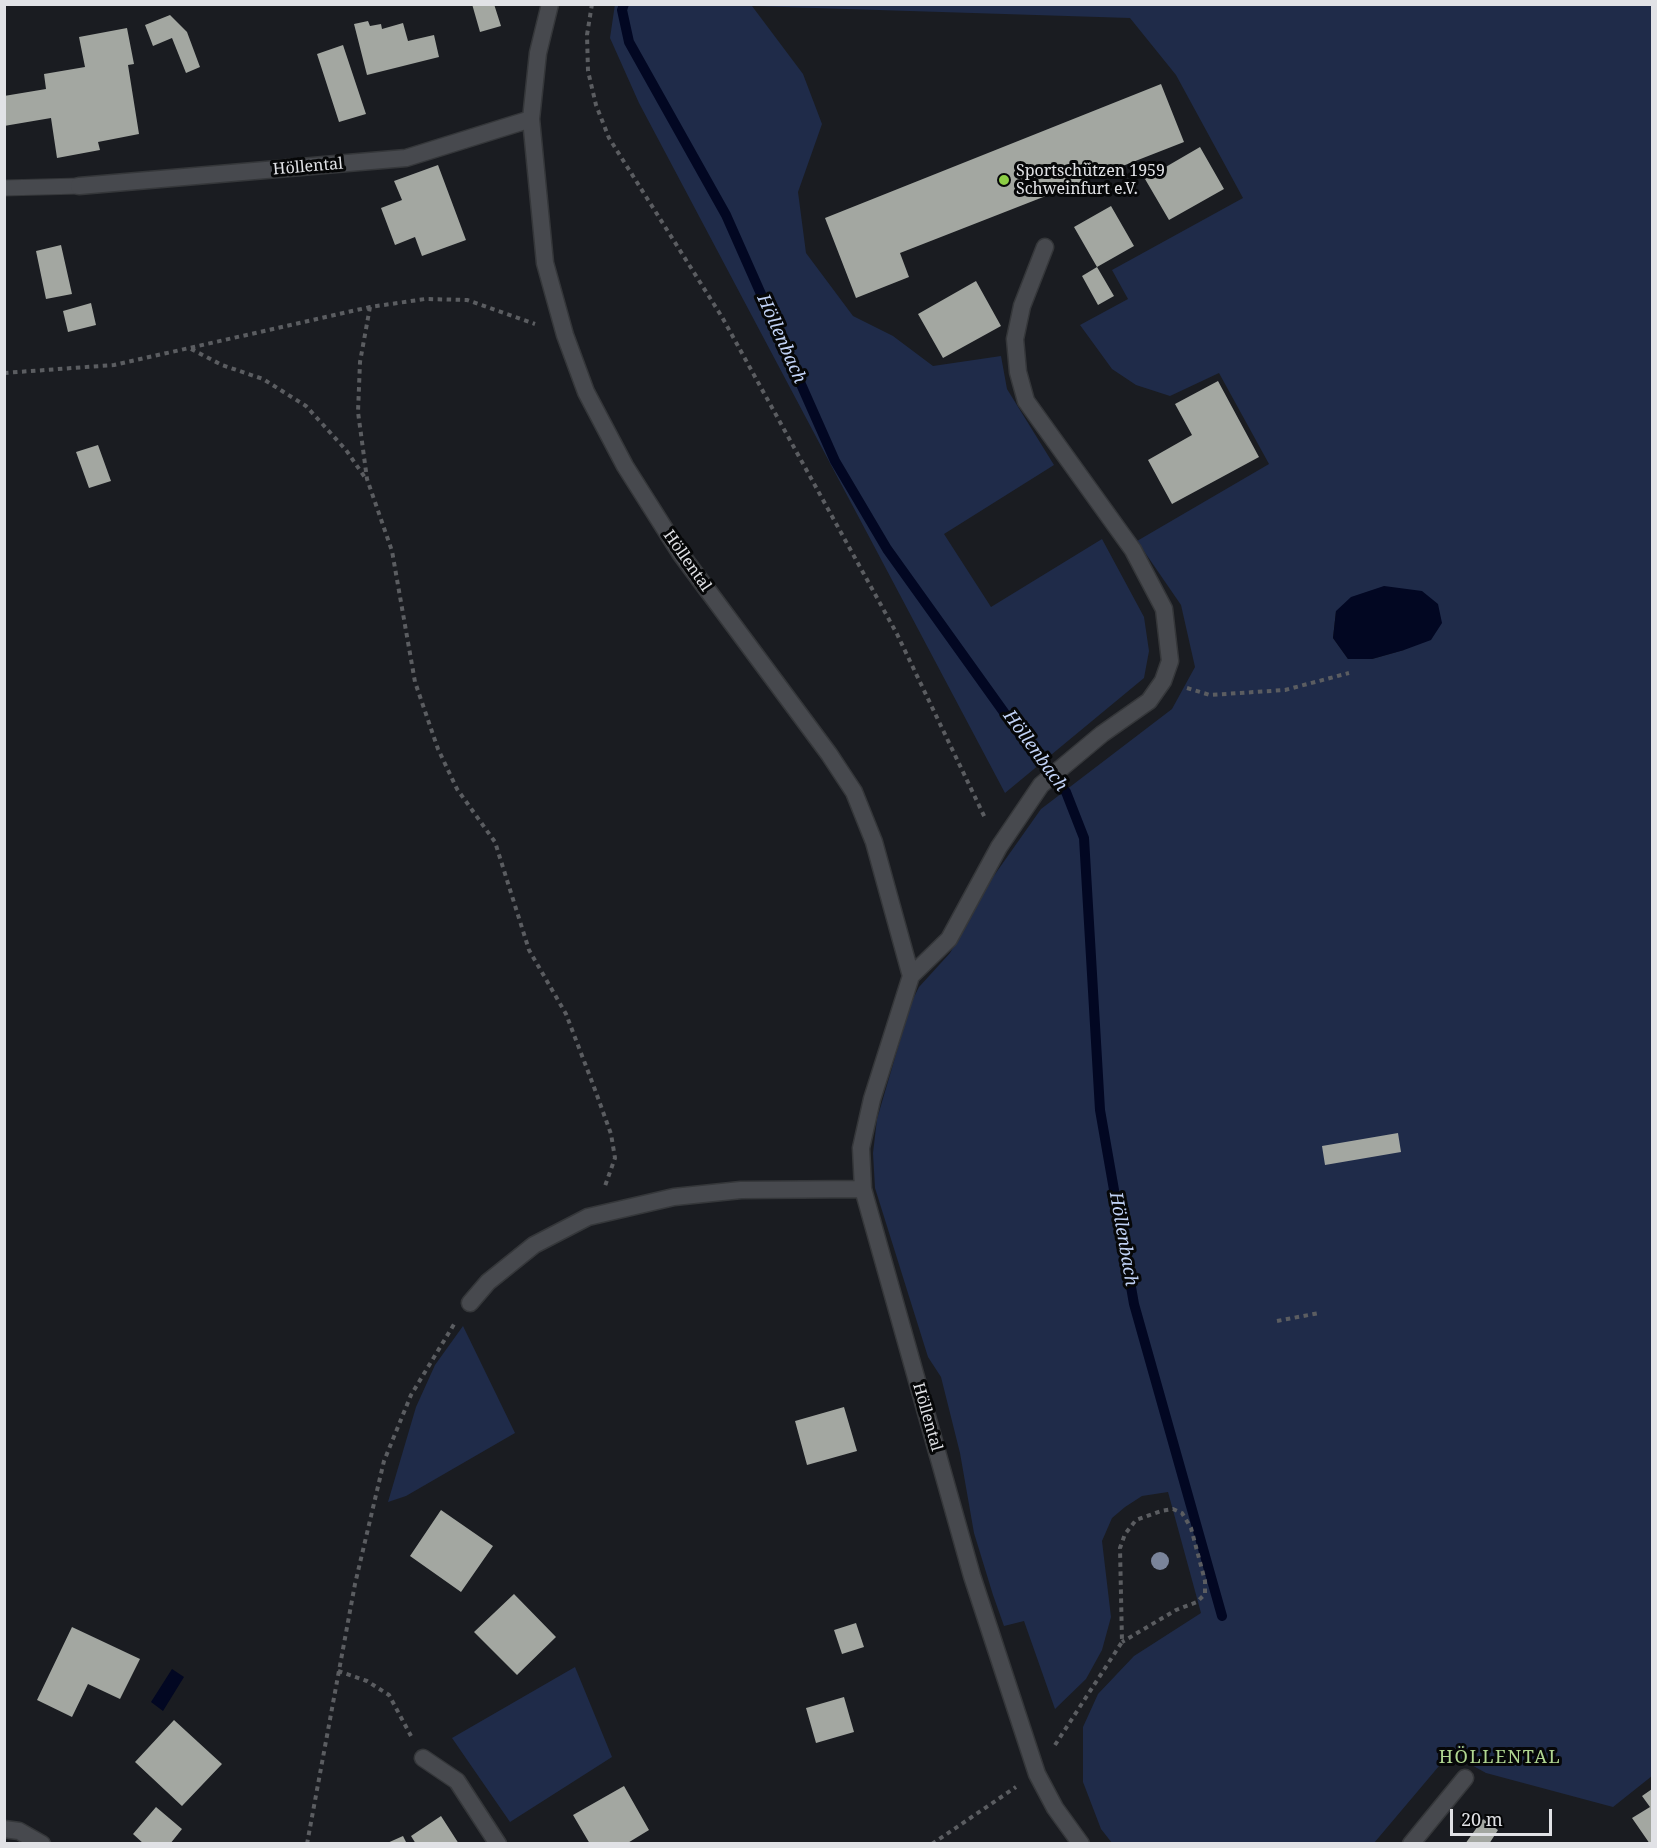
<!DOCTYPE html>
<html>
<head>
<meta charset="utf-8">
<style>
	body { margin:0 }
	#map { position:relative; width:1657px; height:1848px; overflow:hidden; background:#1a1c21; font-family:"Noto Serif",serif }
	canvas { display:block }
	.frame { position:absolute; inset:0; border:6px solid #e1e2e6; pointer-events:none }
	.scale { position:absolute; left:1450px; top:1809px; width:102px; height:27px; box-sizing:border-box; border:3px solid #e1e2e6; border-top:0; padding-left:8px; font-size:18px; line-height:21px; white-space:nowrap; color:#e1e2e6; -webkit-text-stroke:4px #060708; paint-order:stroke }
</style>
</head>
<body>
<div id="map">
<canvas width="1657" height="1848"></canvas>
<div class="frame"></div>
<div class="scale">20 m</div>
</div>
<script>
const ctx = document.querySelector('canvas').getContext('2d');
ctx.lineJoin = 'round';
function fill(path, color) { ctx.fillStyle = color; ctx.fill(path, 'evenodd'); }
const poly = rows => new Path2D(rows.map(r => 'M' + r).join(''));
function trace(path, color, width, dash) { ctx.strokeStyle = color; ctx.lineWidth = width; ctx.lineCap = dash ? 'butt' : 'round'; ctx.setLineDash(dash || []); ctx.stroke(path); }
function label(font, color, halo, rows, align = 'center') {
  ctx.font = font + ' "Noto Serif",serif'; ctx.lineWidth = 6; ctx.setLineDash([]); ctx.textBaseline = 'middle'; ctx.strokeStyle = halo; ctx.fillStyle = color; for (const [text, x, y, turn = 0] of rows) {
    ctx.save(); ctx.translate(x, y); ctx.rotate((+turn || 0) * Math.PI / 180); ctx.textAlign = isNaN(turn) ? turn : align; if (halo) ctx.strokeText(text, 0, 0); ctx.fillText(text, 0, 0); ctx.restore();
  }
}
fill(poly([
	[615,4,1652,5,1652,1776,1613,1807,1486,1773,1450,1753,1374,1843,1112,1843,1101,1829,1083,1782,1083,1727,1098,1694,1134,1656,1201,1613,1168,1492,1142,1496,1125,1507,1112,1518,1102,1541,1111,1617,1102,1650,1086,1679,1055,1709,1024,1621,1004,1626,993,1595,974,1533,960,1453,941,1377,928,1357,875,1188,873,1153,877,1119,911,1003,919,987,950,953,993,877,1041,809,1172,709,1195,667,1181,605,1137,541,1269,464,1219,373,1170,396,1136,385,1112,369,1080,325,1128,299,1112,270,1243,198,1176,75,1130,18,752,6,803,74,822,124,798,192,806,253,853,316,893,336,933,366,1001,356,1007,389,1054,465,944,534,991,607,1102,539,1144,617,1149,651,1144,678,1005,793,639,103,610,38],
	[1336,611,1404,650,1372,659,1348,659,1333,638],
	[463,1326,515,1433,406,1496,388,1502,416,1407,435,1365],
	[575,1667,612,1757,510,1822,452,1738]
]), '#1f2b49');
fill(poly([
	[1384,586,1422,591,1438,604,1442,623,1431,640,1404,650,1372,659,1348,659,1333,638,1336,611,1351,597],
	[172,1669,184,1677,163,1711,151,1702]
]), '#020722');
trace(poly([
	[624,4,622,10,629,42,726,215,835,461,887,549,1031,750,1066,792,1084,838,1100,1110,1134,1304,1222,1616]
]), '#020722', 10);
fill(poly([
	[472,4,494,4,501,26,480,32],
	[170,15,187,32,200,67,186,73,172,38,153,46,145,25],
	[368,21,370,26,381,24,382,29,403,23,408,41,434,35,439,57,367,75,354,24],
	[127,28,134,64,128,65,139,134,98,142,100,150,57,158,51,118,4,126,4,96,46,89,44,74,85,67,79,37],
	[343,45,366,114,339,122,317,54],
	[1161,84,1184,142,900,253,909,277,856,298,825,218],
	[1200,147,1224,189,1169,220,1145,179],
	[438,165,466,240,422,256,415,237,395,245,381,208,402,200,394,181],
	[1111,206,1134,246,1097,267,1074,227],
	[61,245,72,294,46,299,36,251],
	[1097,267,1114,296,1098,305,1082,276],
	[976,281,1001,326,943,358,918,314],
	[91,303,96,325,68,332,63,311],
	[1218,381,1259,457,1172,504,1148,460,1192,435,1175,404],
	[98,445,111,481,89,488,76,452],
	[1398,1133,1401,1152,1325,1165,1322,1146],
	[844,1407,857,1451,807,1465,795,1421],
	[441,1510,493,1546,461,1592,410,1556],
	[514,1594,556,1637,517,1675,474,1632],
	[856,1623,864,1647,842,1654,834,1630],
	[72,1627,140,1659,120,1699,88,1684,72,1717,37,1700],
	[844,1697,854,1732,816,1743,806,1708],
	[174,1720,222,1764,182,1806,135,1762],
	[624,1786,649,1830,626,1844,590,1844,573,1815],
	[1652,1789,1652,1844,1650,1844,1632,1818,1650,1807,1642,1796],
	[156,1807,182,1829,170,1844,144,1844,133,1834],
	[441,1816,459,1844,416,1844,411,1836],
	[1483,1819,1498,1830,1489,1844,1465,1844],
	[403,1836,407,1844,385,1844]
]), '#a3a7a1');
const service = poly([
	[4,188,79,186]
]);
const minor = poly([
	[550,4,538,53,531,119,545,263,565,335,586,392,625,466,680,553,829,754,854,792,874,842,911,976],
	[79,186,406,158,531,119],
	[1045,247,1022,306,1015,339,1018,372,1026,401,1133,550,1164,609,1170,661,1163,681,1149,701,1102,734,1041,785,999,847,949,939,911,976,872,1099,861,1148,863,1189,972,1576,1037,1774,1055,1808,1081,1844],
	[470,1303,488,1282,534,1245,588,1217,674,1197,741,1190,863,1189],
	[423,1758,457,1781,498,1844],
	[4,1829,19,1831,42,1844],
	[1411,1844,1465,1778]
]);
trace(service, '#35373a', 17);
trace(minor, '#35373a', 19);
trace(poly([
	[592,4,587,35,588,71,596,105,609,138,722,317,897,634,986,820],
	[370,307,360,362,358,412,367,479,392,551,415,682,438,749,457,789,495,842,529,950,566,1014,594,1087,611,1134,615,1158,605,1186],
	[191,349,222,365,263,379,306,406,346,450,366,479],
	[4,373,114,365,370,307,425,299,467,300,535,324],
	[1187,688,1210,695,1285,690,1349,673],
	[1277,1321,1319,1313],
	[338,1671,367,1681,389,1695,411,1736],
	[1055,1745,1122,1642,1120,1548,1125,1534,1136,1520,1161,1511,1173,1509,1182,1513,1191,1528,1205,1581,1205,1594,1197,1602,1176,1610,1122,1642],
	[307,1844,355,1584,384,1461,411,1395,456,1321],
	[932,1844,1016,1787]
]), '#5b5d61', 4, [4.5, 4.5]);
trace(service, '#47494e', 15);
trace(minor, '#47494e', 16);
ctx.fillStyle = '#7a849a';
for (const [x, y] of [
	[1160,1561]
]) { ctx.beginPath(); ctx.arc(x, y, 9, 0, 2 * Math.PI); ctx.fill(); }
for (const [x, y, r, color] of [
	[1004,180,6,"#8cce45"]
]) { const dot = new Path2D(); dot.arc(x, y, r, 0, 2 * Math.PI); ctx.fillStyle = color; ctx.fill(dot); trace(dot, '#060708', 2); }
label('16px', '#e1e2e6', '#060708', [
	["Höllental",308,167,-5],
	["Höllental",687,561,55],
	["Höllental",927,1417,74]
]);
label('16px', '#e1e2e6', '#060708', [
	["Sportschützen 1959",1016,171],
	["Schweinfurt e.V.",1016,189]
], 'left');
label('italic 18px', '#c1d2f6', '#060708', [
	["Höllenbach",781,339,66],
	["Höllenbach",1035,751,54],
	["Höllenbach",1123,1239,80]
]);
ctx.letterSpacing = '1.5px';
label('18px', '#b0d691', '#060708', [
	["HÖLLENTAL",1500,1758]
]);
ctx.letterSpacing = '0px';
</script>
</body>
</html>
